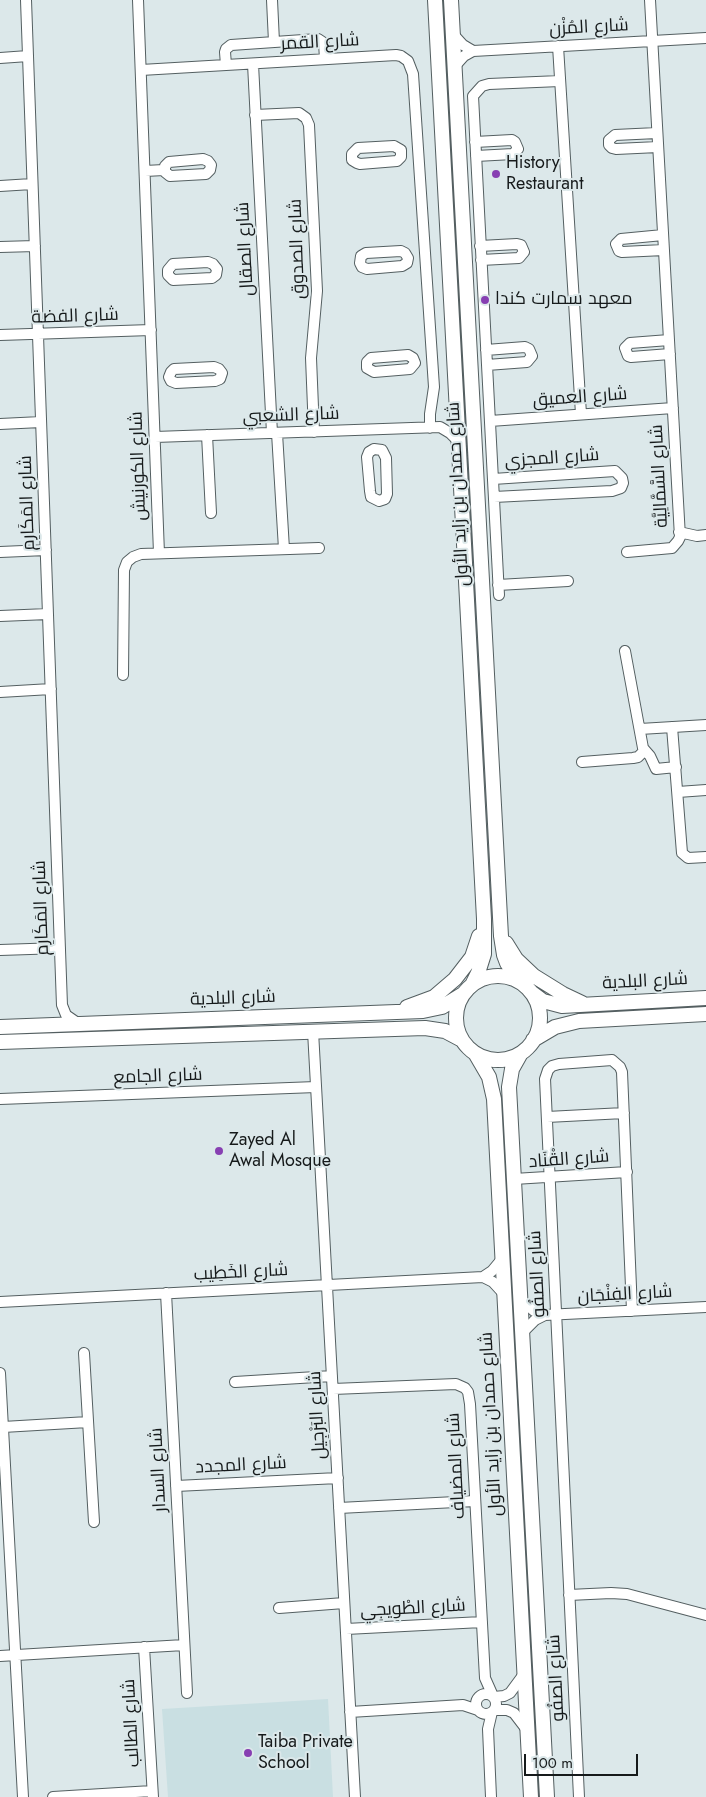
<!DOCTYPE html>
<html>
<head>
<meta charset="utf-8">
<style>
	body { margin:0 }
	#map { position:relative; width:706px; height:1797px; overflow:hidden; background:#dce8ea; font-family:Jost,sans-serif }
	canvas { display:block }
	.scale { position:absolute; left:524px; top:1754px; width:114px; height:22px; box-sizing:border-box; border:2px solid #161a1b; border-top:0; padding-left:6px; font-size:15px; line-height:18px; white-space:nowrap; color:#161a1b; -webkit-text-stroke:4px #dce8ea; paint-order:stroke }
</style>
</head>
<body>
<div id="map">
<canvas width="706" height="1797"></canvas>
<div class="scale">100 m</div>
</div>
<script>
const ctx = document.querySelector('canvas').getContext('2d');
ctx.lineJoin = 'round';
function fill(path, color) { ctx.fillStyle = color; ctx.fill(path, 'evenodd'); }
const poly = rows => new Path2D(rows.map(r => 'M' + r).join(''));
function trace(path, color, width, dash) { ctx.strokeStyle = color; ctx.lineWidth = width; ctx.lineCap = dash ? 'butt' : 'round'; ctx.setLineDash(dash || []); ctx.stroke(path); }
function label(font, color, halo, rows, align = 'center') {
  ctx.font = font + ' Jost,Cairo,sans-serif'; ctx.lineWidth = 4; ctx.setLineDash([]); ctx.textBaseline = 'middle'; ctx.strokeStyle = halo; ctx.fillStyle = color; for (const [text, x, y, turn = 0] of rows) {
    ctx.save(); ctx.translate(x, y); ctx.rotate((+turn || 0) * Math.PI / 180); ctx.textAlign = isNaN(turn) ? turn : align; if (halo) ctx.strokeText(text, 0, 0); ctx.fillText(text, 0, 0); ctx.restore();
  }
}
fill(poly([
	[328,1699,333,1797,168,1797,162,1709]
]), '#c9dfe2');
const minor = poly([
	[26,0,62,1005,66,1015,79,1024],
	[138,0,159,553],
	[272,0,274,42],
	[453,34,463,45,473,51],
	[558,46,581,414],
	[0,58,28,56],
	[253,64,272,433],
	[226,65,225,52,226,49,231,45,318,39,324,43,325,59],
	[455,66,464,56,473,51,706,38],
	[141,70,396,55,401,56,408,61,413,74,434,387,430,414,430,428],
	[255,115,299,113,306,118,309,125,317,291,311,358,314,432],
	[657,133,615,135,609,140,609,145,612,148,616,149,658,147],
	[475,142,512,140,515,142,518,149,513,154,476,156],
	[394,146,401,150,401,157,397,161,360,164,357,163,352,160,352,154,358,148,394,146],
	[203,159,208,161,211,165,210,170,206,174,170,176,165,172,165,166,169,162,203,159],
	[145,171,164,170],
	[0,186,32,184],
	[663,235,621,239,616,244,619,251,622,252,664,250],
	[480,246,517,244,521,245,524,252,519,258,481,260],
	[0,247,35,246],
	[401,251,405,253,408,258,407,263,402,266,367,269,362,267,360,263,361,256,366,253,401,251],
	[208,262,213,264,217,269,216,275,212,278,173,280,168,275,168,270,173,264,208,262],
	[0,335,151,330],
	[669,340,630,343,625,348,628,356,631,357,670,354],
	[486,350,525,347,529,349,532,356,527,362,487,365],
	[408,355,413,358,415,363,410,369,374,372,367,368,367,362,371,358,408,355],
	[214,367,219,369,222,373,220,379,215,381,176,383,171,381,169,377,171,372,174,369,214,367],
	[490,421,673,408],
	[0,424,41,422],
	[277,433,284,549],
	[207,435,211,513],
	[155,437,440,427,450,433,458,441],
	[374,449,382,450,386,458,387,494,385,499,379,501,371,497,370,491,367,457,369,452,374,449],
	[493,479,615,471,622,478,623,483,621,488,612,491,494,497],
	[679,532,697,536,706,535],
	[0,552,46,550],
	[627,552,672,548,678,541,680,537,650,0],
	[498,585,568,581],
	[499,595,473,96,482,86,489,84,560,81],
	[0,616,48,614],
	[625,651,643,748,650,756,656,769,676,767],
	[123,675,124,570,127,562,133,557,141,554,319,548],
	[0,692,51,689],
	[672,727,682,853,688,858,706,857],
	[640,729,706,725],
	[582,762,633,758,638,757,644,751],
	[678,792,706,790],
	[0,950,60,948],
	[313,1031,355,1797],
	[0,1099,316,1087],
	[547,1117,624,1113],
	[514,1179,627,1172],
	[483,1277,493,1282,504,1294],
	[166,1293,187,1693],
	[520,1299,534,1311,545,1315,706,1307],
	[0,1302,483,1277,492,1271,502,1259],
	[522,1333,535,1320,545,1315],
	[84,1353,94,1522],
	[0,1373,23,1797],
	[235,1382,332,1376],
	[333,1389,456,1384,465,1388,468,1392,470,1404,485,1678,493,1696],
	[3,1427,88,1422],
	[176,1486,338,1478],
	[339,1508,475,1501],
	[569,1595,611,1593,627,1594,706,1615],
	[279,1608,344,1603],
	[346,1629,482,1622],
	[144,1647,153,1797],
	[0,1656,184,1645],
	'476 1704a10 10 0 1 1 20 0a10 10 0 1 1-20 0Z',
	[494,1697,504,1696,510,1693,524,1674],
	[494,1710,507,1710,514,1713,527,1730],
	[350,1712,463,1705,478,1710],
	[53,1797,152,1791],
	[491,1797,488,1729,492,1712],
	[579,1797,545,1079,548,1070,552,1066,559,1064,612,1060,620,1067,622,1072,632,1311]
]);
const major = poly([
	[435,0,484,919,484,954,478,973,473,983],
	[451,0,501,936,504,955,507,963,519,981],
	[506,943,516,959,534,976,563,994,582,1003],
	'456 1018a42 42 0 1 1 84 0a42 42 0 1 1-84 0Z',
	[531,992,543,1001,562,1006,706,998],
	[407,1007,434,997,455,979,472,957,479,936],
	[0,1027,423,1011,442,1007,463,994],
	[533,1040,555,1027,579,1021,706,1014],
	[0,1042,425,1028,445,1031,462,1040],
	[475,1053,489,1077,494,1099,531,1797],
	[521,1053,512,1069,509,1087,547,1797]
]);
trace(minor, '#545f61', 12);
trace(major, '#545f61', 16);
trace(minor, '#fff', 10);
trace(major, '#fff', 14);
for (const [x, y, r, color] of [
	[496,174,5,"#873fb2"],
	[485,300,5,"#873fb2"],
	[219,1151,5,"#873fb2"],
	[248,1753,5,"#873fb2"]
]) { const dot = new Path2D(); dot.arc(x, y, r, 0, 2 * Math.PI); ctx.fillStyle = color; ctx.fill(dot); trace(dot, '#dce8ea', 2); }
label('18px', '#161a1b', '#dce8ea', [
	["شارع المُزْن",589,28,-3],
	["شارع القمر",320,43,-3],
	["شارع الصقال",246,249,-93],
	["شارع الصدوق",298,249,-92],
	["شارع الفضة",75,317,-2],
	["شارع العميق",580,398,-4],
	["شارع الشعبي",291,416,-2],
	["شارع المجزي",552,459,-4],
	["شارع الكورنيش",139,466,-92],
	["شارع السَّمَّالِيَّة",660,476,-93],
	["شارع حمدان بن زايد الأول",459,494,-93],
	["شارع المَكَارِم",28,503,-92],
	["شارع المَكَارِم",42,908,-92],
	["شارع البلدية",645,982,-3],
	["شارع البلدية",233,999,-2],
	["شارع الجامع",158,1077,-2],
	["شارع القْنَاد",569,1160,-4],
	["شارع الخَطِيب",241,1273,-3],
	["شارع الصفُو",538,1274,-93],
	["شارع الفِنْجَان",625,1295,-3],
	["شارع البَرْجِيل",318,1415,-93],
	["شارع حمدان بن زايد الأول",492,1424,-93],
	["شارع المجدد",241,1466,-3],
	["شارع المضياف",457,1466,-93],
	["شارع السدار",159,1470,-93],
	["شارع الطْوِيجِي",413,1609,-3],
	["شارع الصفُو",557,1678,-93],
	["شارع الطالب",132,1723,-93]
]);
label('18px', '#161a1b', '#dce8ea', [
	["History",506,164],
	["Restaurant",506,185],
	["معهد سمارت كندا",495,300],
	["Zayed Al",229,1141],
	["Awal Mosque",229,1162],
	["Taiba Private",258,1743],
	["School",258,1764]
], 'left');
</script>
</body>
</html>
